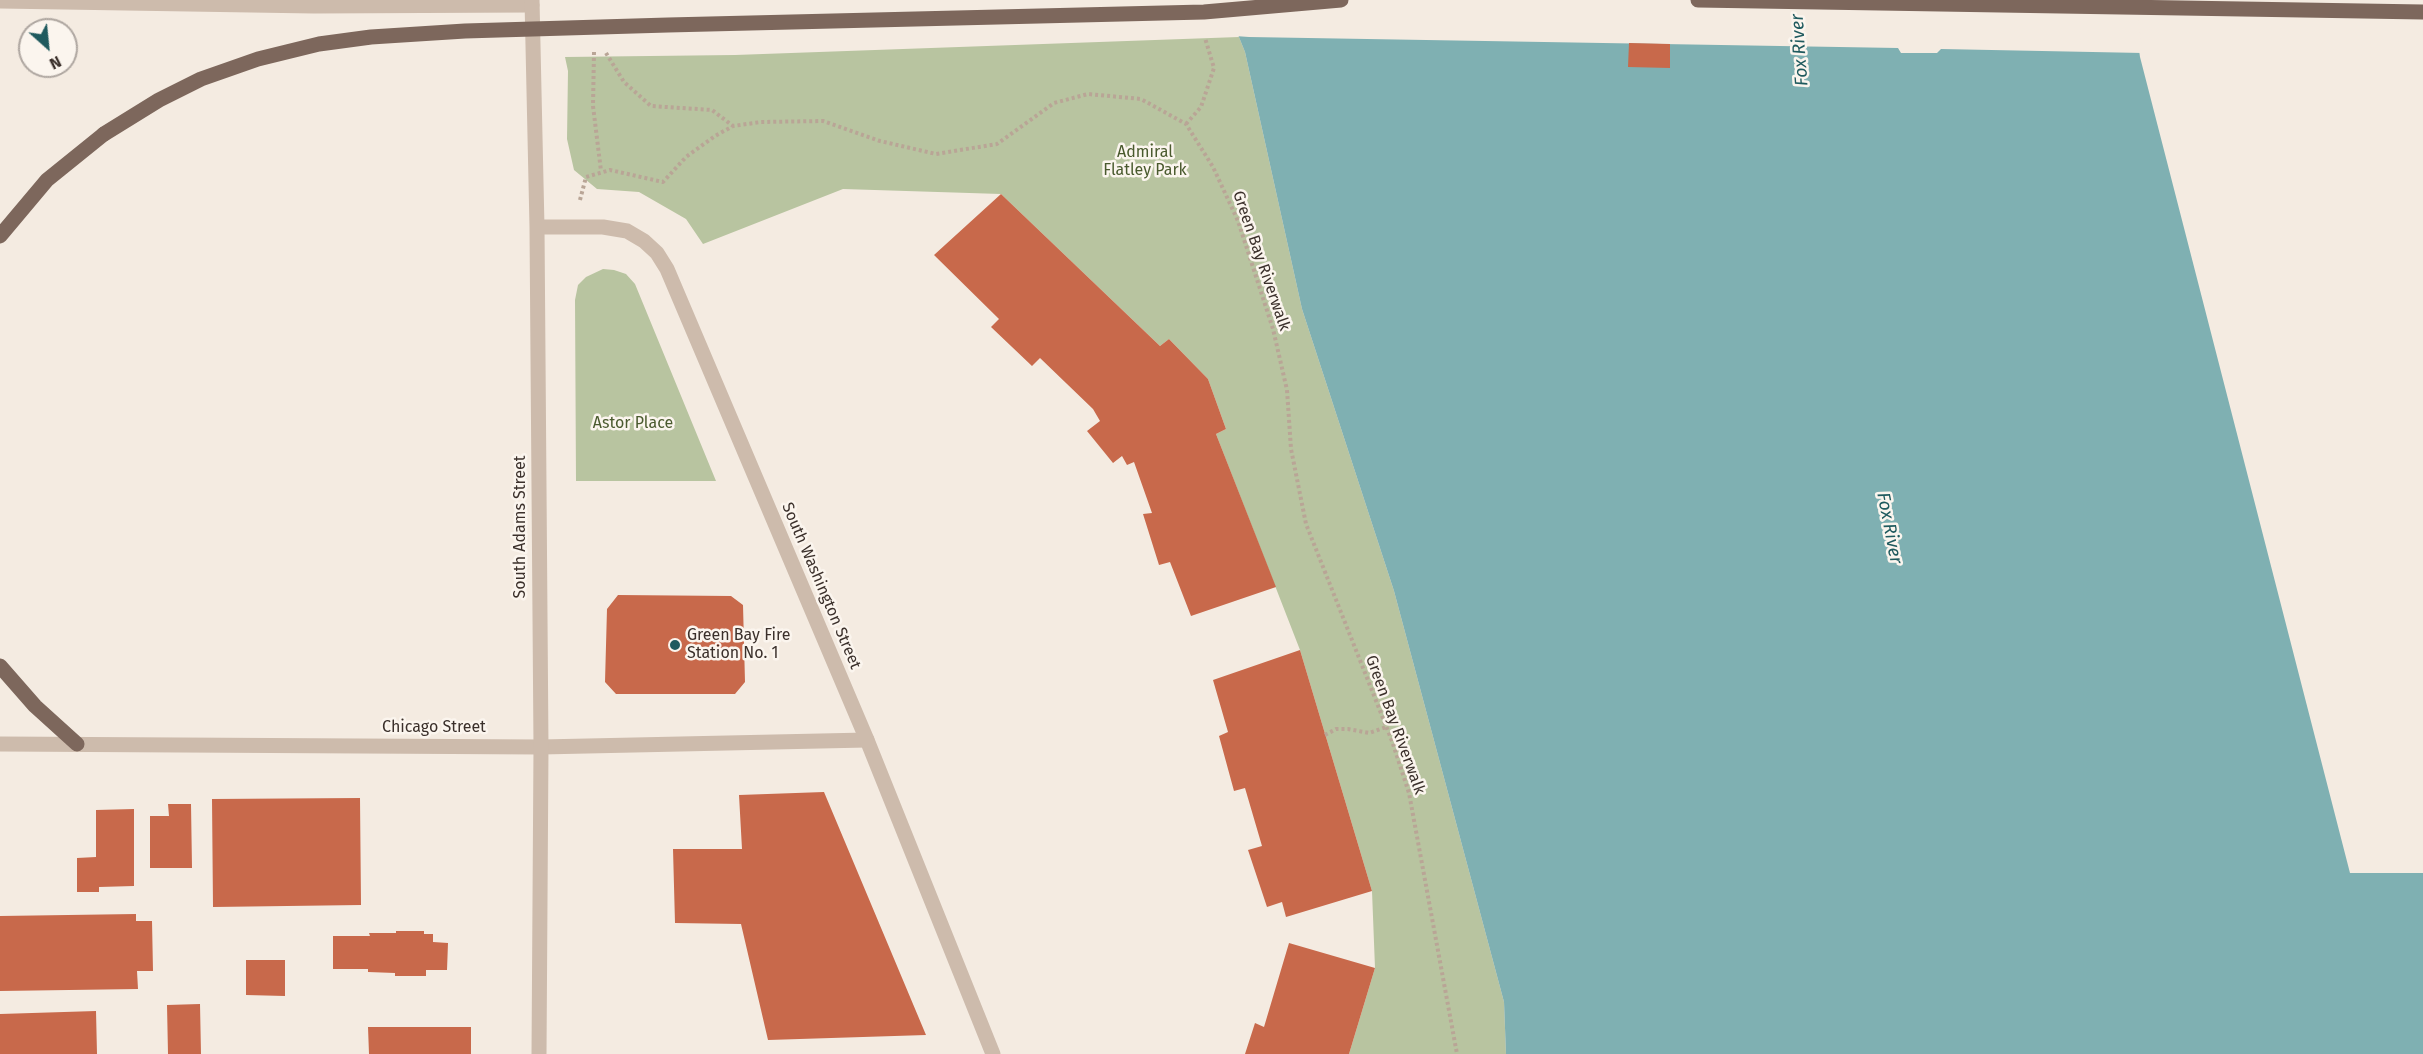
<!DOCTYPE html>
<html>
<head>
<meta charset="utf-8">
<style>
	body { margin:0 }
	#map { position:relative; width:2423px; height:1054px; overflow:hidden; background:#f4ebe1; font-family:"Fira Sans",sans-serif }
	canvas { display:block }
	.north { position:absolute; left:18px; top:18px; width:60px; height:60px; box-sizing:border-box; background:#fbf5ee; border:2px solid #aea6a0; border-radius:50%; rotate:153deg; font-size:16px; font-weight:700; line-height:24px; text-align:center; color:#3b302b }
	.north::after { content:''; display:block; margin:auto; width:21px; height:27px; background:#1f5a5e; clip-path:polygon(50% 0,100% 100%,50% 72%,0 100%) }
</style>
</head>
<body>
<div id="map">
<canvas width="2423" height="1054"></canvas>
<div class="north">N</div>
</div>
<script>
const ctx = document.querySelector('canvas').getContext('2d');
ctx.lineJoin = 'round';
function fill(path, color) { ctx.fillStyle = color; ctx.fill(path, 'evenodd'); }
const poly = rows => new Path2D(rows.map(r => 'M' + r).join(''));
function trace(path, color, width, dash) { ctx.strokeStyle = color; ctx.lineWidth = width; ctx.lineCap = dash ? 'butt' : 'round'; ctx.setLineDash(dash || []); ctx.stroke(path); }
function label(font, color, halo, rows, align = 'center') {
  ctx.font = font + ' "Fira Sans",sans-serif'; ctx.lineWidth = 5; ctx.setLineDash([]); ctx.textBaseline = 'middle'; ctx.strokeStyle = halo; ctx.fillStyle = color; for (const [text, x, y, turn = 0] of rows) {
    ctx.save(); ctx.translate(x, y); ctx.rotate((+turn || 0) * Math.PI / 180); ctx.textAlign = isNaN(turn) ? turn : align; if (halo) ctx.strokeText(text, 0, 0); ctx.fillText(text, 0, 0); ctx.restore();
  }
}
fill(poly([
	[1239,37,1245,52,1302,309,1394,591,1504,1002,1506,1054,1349,1054,1375,968,1372,891,1300,650,1216,434,1226,429,1208,379,1169,339,1160,346,1001,194,843,189,703,244,686,219,639,192,597,189,574,170,567,139,568,71,565,57,735,55],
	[603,269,614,270,626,274,635,284,716,481,576,481,575,300,578,285,586,277]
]), '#b8c4a0');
fill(poly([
	[1224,0,2132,0,2140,57,2350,873,2423,873,2423,1054,1506,1054,1504,1002,1394,591,1302,309,1245,52]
]), '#7fb0b2');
fill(poly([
	[1221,0,2135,0,2143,53,1941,49,1937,53,1901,53,1898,48,1249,37,1235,36]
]), '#f4ebe1');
fill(poly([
	[1629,43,1670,44,1670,68,1628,67],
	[1001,194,1160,346,1169,339,1208,379,1226,429,1216,434,1276,587,1191,616,1170,562,1159,565,1143,514,1152,513,1134,462,1127,465,1122,456,1113,463,1087,431,1100,421,1093,409,1040,358,1032,366,991,327,999,319,934,255],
	[618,595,731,596,743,605,745,682,735,694,616,694,605,682,607,609],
	[1300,650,1372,891,1286,917,1282,902,1267,907,1248,850,1262,846,1245,788,1234,791,1219,736,1228,732,1213,680],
	[824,792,926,1035,768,1040,741,924,675,923,673,849,742,849,739,795],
	[360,798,361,905,213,907,212,799],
	[168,804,191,804,192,868,150,868,150,816,169,816],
	[134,809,134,886,99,887,99,892,77,892,77,858,96,857,96,810],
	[136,914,136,921,152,921,153,971,137,971,138,989,0,991,0,916],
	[396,931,424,931,424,934,433,934,433,942,448,943,447,970,426,970,426,976,395,976,395,973,368,972,368,969,333,969,333,936,370,936,369,933,396,933],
	[1289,943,1375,968,1349,1054,1245,1054,1255,1023,1264,1027],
	[246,960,285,960,285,996,246,995],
	[200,1004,201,1054,168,1054,167,1005],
	[96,1011,97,1054,0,1054,0,1014],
	[368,1027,471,1027,471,1054,369,1054]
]), '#c8694b');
trace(poly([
	[594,52,593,106,601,171],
	[606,53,624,82,651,106,712,110,733,126],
	[1186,124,1201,107,1214,68,1205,38],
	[580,200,586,177,610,170,663,182,686,157,715,136,733,126,761,122,823,121,880,141,936,154,997,144,1054,103,1088,94,1141,99,1186,124,1213,167,1238,221,1273,329,1287,390,1291,449,1306,524,1392,741,1409,793,1457,1054],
	[1325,735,1336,729,1348,729,1369,733,1386,727]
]), '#b9a596', 4, [3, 3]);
trace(poly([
	[0,1,314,6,532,5],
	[0,744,541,747,867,740]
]), '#cdbbac', 15);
trace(poly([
	[532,0,537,227,541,747,539,1054],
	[537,227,603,227,627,231,644,241,657,253,667,269,867,740,993,1054]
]), '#cdbbac', 15);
trace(poly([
	[1698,0,2423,12],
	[0,236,47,180,104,134],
	[0,666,35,706,77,744]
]), '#7d675c', 15);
trace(poly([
	[104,134,159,100,201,79,258,59,319,44,371,37,465,31,668,25,1204,12,1341,0]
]), '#7d675c', 15);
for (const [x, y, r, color] of [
	[675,645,6,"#1f5a5e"]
]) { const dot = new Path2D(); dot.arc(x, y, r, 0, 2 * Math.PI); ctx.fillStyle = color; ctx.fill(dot); trace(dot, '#fbf5ee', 2); }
label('16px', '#4a5a2e', '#fbf5ee', [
	["Admiral",1145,153],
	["Flatley Park",1145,171],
	["Astor Place",633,424]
]);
label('16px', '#3b302b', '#fbf5ee', [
	["Green Bay Riverwalk",1261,261,71],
	["South Adams Street",521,527,-90],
	["South Washington Street",821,586,67],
	["Green Bay Riverwalk",1395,725,70],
	["Chicago Street",434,728]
]);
label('16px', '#3b302b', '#fbf5ee', [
	["Green Bay Fire",687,636],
	["Station No. 1",687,654]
], 'left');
label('italic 18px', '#1f5a5e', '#fbf5ee', [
	["Fox River",1800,50,-94],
	["Fox River",1889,528,79]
]);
</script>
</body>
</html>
